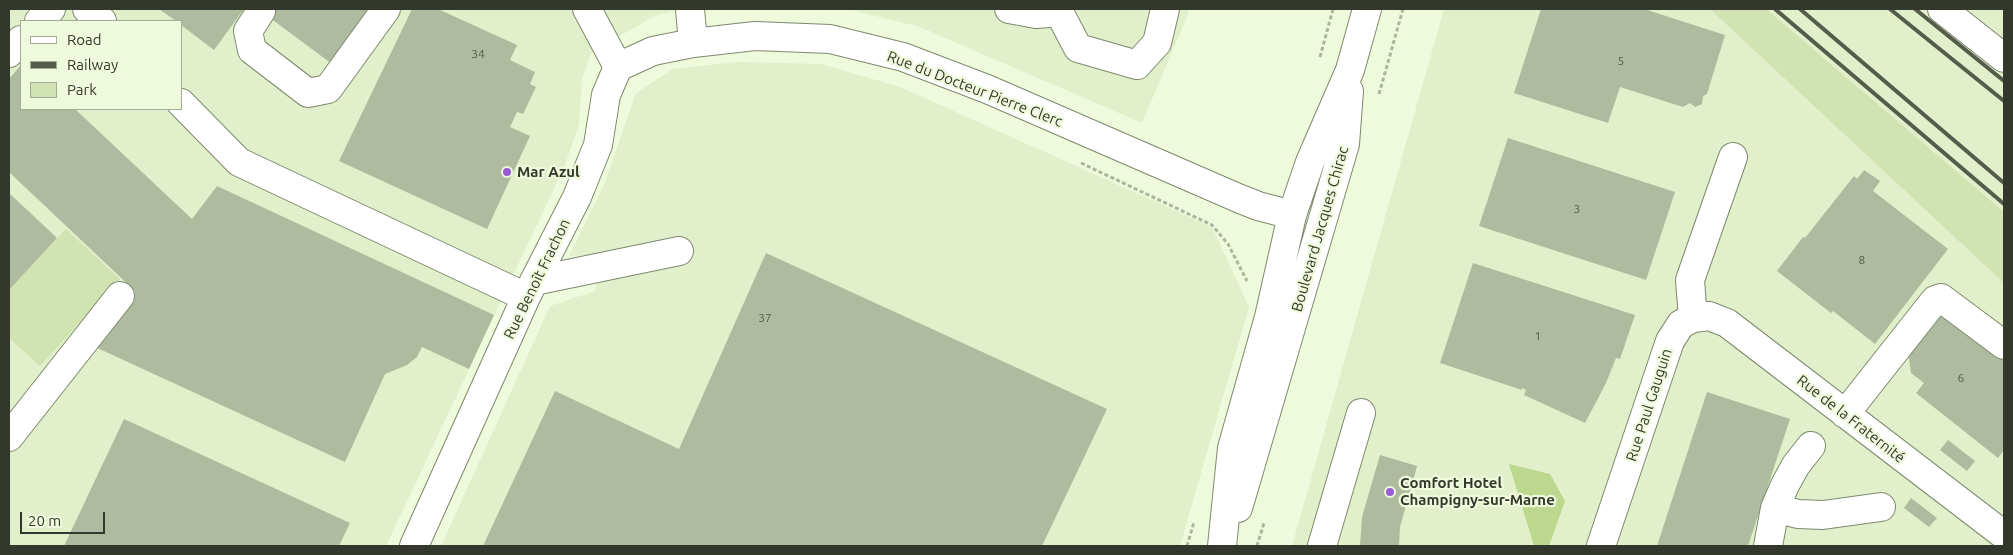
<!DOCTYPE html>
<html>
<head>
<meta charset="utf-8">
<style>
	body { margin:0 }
	#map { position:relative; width:2013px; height:555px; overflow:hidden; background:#eefadb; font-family:Ubuntu,sans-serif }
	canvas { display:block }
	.frame { position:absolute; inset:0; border:10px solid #34382c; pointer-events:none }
	.legend { position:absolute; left:20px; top:20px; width:162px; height:90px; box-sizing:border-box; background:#eefadb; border:1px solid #a4ac95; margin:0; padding:6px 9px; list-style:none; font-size:15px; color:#34382c }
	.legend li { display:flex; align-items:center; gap:10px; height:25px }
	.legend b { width:25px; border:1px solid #a4ac95 }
	.scale { position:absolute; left:20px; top:512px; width:85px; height:22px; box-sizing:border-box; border:2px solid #34382c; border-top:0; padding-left:6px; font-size:15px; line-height:18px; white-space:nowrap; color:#34382c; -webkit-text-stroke:4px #eefadb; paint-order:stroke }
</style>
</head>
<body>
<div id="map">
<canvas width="2013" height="555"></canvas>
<div class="frame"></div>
<ul class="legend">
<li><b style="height:6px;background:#fff"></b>Road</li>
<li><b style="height:6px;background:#565c4c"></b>Railway</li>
<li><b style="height:14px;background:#d1e3b3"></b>Park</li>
</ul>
<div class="scale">20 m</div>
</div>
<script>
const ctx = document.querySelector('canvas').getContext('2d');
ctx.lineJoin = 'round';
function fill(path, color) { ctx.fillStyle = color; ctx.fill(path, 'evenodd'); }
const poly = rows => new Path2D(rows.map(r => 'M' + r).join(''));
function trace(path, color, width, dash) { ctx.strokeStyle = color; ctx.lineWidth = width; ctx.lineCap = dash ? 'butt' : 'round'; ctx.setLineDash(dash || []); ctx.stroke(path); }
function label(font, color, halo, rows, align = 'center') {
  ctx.font = font + ' Ubuntu,sans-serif'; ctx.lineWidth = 4.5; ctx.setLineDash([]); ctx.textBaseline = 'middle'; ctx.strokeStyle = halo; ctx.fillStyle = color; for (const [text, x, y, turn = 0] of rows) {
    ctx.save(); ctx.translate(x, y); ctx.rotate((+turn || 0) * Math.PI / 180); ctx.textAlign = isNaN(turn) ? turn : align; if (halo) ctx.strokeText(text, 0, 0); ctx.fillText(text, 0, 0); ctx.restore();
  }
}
fill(poly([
	[9,9,687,9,656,15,591,53,582,79,579,124,565,165,386,546,9,546],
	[21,21,181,21,181,109,21,109],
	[847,9,1189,9,1186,19,1142,123,920,27],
	[1444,9,2004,9,2004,546,1292,546],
	[737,62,821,64,900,87,1212,227,1249,307,1180,546,441,546,550,306,595,291,602,254,569,256,604,185,636,93,673,69]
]), '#e1f0ca');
fill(poly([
	[1710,9,1766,9,2004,212,2004,283],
	[66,229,120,279,40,366,9,338,9,290]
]), '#d1e3b3');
fill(poly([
	[1509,464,1550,474,1565,501,1549,546,1534,546]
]), '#bcd78e');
fill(poly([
	[159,9,244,9,214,50,181,25,181,21,176,21],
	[258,9,373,9,332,64],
	[412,9,438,9,517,45,510,60,535,72,530,84,536,87,523,114,517,112,510,127,530,136,487,229,339,161],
	[1541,9,1644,9,1725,35,1707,94,1703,96,1702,104,1695,107,1690,103,1683,107,1620,87,1608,123,1514,93],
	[21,65,21,109,75,109,192,219,217,186,494,315,469,369,422,347,417,357,407,365,385,374,345,462,93,346,135,291,9,172,9,79],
	[1508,138,1675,192,1646,280,1479,226],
	[1864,170,1880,181,1873,191,1948,249,1875,344,1833,311,1831,313,1777,271,1803,237,1805,238,1854,176,1857,179],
	[9,193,57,238,9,290],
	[766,253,1107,409,1042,546,483,546,555,391,679,449],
	[1473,263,1635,315,1620,359,1616,358,1606,383,1585,423,1524,395,1526,390,1522,388,1522,390,1440,363],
	[1943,306,2004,354,2004,450,1998,458,1916,393,1924,383,1911,373,1908,352],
	[1707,392,1790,419,1748,546,1657,546],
	[124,419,350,523,339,546,64,546],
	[1948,440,1975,461,1967,471,1940,450],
	[1380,455,1417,466,1400,527,1399,546,1360,546,1362,517],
	[1911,498,1937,518,1929,527,1904,508]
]), '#afbb9e');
const minor = poly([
	[87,9,102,21],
	[587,9,618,67],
	[690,9,693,43],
	[1009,9,1036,14,1048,13,1060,9],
	[1942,9,2004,58],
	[1058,10,1078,48,1137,65,1157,43,1165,9],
	[261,11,248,31,252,50,308,93,328,89,386,9],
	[39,21,51,9],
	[9,53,21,40],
	[618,67,653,51,693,43,755,36,830,39,903,57,987,89,1238,198,1258,206,1292,215],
	[181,103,239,162,526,297],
	[534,281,679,251],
	[1693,318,1690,280,1733,157],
	[1845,414,1935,300,1941,298,2004,345],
	[9,437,120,296],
	[1775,508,1798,514,1823,515,1881,507],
	[414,546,526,297,577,197,598,145,606,95,618,67],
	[1322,546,1361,413],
	[1601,546,1670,341,1681,324,1693,318,1709,316,1727,323,2004,535],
	[1768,546,1775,508,1785,485,1796,465,1811,446]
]);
const major = poly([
	[1238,508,1345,144,1349,91],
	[1222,546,1232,448,1269,317,1292,215,1310,162,1350,70,1367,9]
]);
trace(minor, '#7e896e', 30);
trace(major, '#7e896e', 30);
trace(poly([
	[1320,57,1333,9],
	[1379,94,1403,9],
	[1081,163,1212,225,1228,244,1247,281],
	[1187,546,1194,522],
	[1257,546,1264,523]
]), '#acb69d', 3, [4, 2.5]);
trace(minor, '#fff', 28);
trace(major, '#fff', 28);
trace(poly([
	[1775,9,2004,204],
	[1800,9,2004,183],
	[1890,9,2004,101],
	[1915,9,2004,81]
]), '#565c4c', 4);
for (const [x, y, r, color] of [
	[507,172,5,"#995cd4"],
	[1390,492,5,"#995cd4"]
]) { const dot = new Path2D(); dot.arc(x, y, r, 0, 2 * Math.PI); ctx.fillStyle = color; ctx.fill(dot); trace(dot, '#eefadb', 2); }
label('12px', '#535948', null, [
	["34",478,54],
	["5",1621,61],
	["3",1577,209],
	["8",1862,260],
	["37",765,318],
	["1",1538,336],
	["6",1961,378]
]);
label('15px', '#34382c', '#eefadb', [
	["Rue du Docteur Pierre Clerc",975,89,21],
	["Boulevard Jacques Chirac",1320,229,-74],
	["Rue Benoît Frachon",537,279,-64],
	["Rue Paul Gauguin",1649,405,-72],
	["Rue de la Fraternité",1851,419,38]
]);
label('bold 15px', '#34382c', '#eefadb', [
	["Mar Azul",517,172],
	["Comfort Hotel",1400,483],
	["Champigny-sur-Marne",1400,500]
], 'left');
</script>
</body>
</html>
